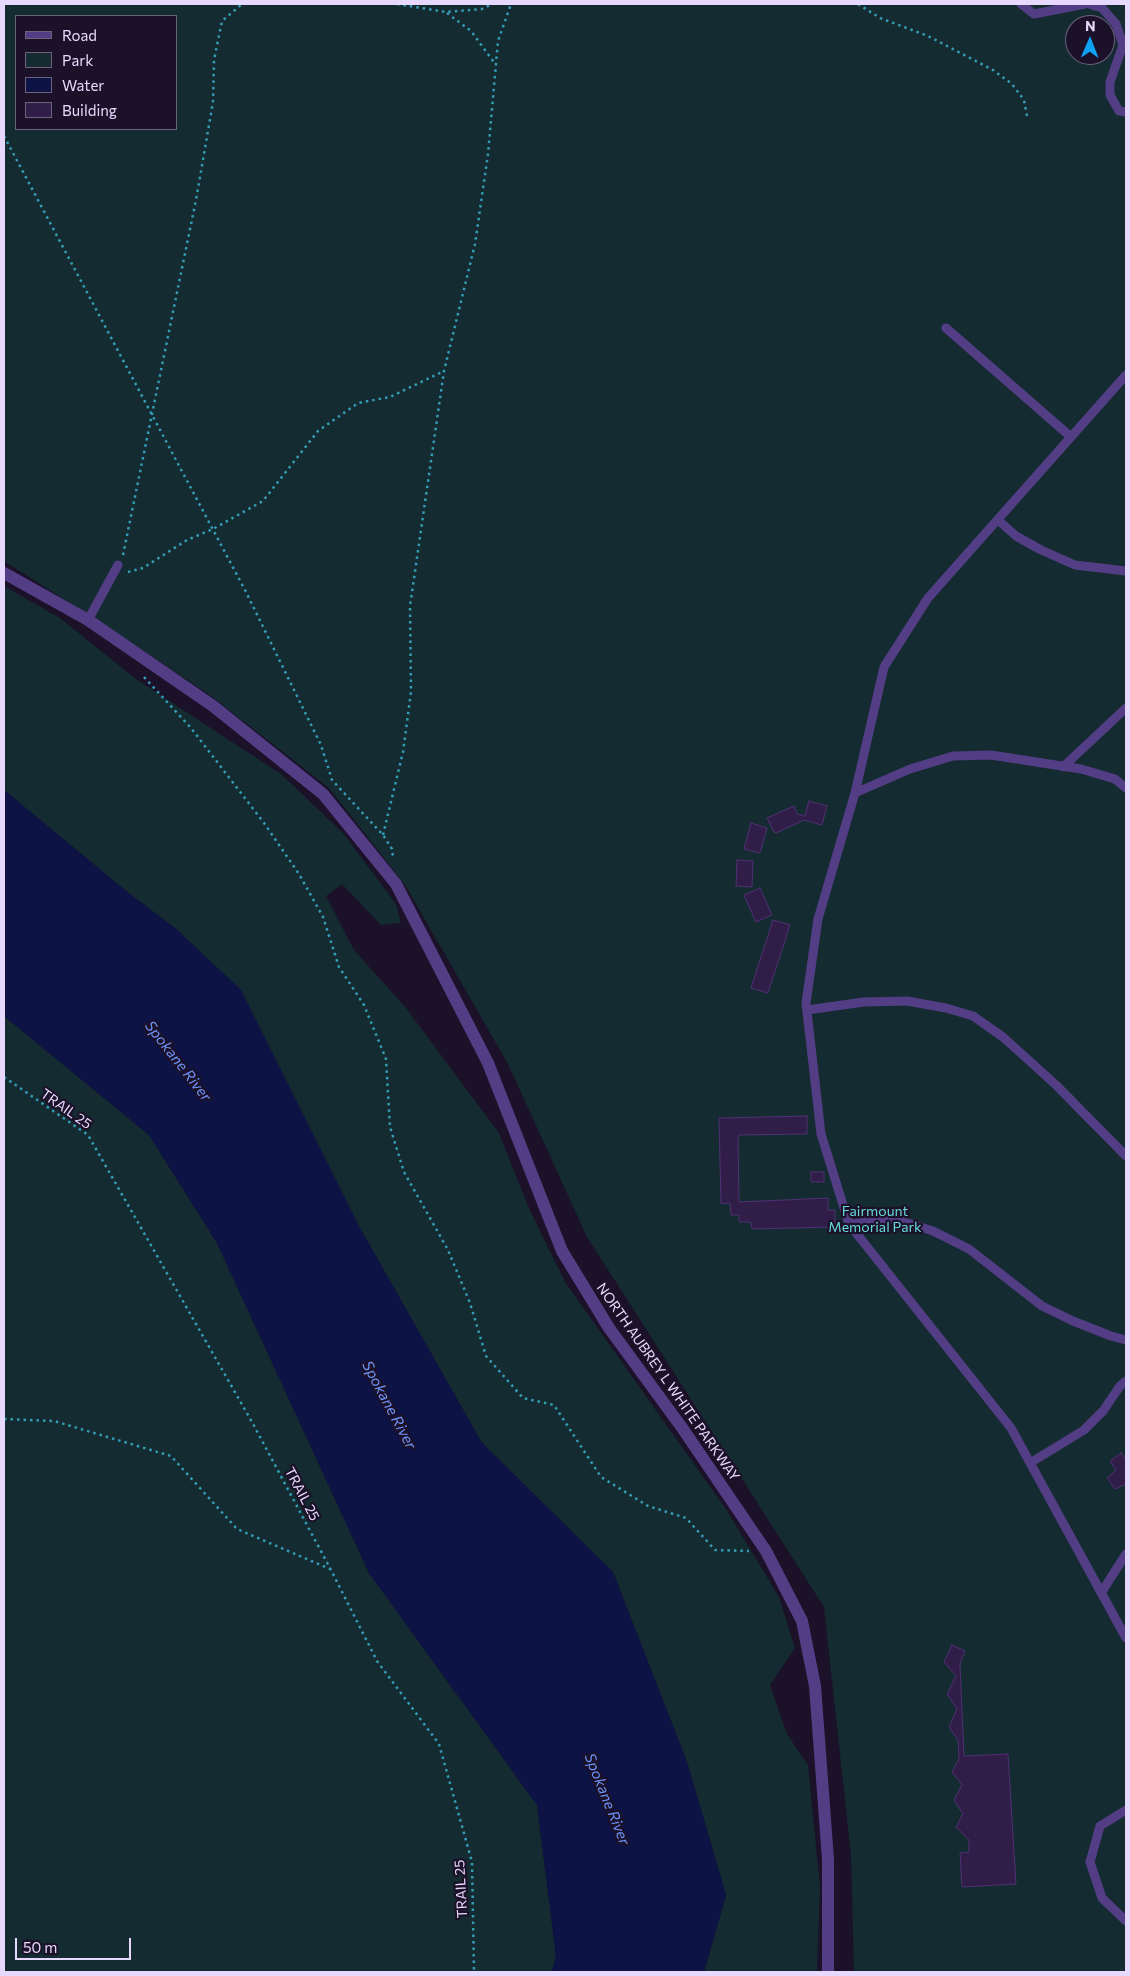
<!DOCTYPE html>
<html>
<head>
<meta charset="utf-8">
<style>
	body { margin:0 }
	#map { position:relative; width:1130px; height:1976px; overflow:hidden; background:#1b1128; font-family:Commissioner,sans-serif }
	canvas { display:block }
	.frame { position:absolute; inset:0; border:5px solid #e7d9fd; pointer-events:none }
	.legend { position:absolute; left:15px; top:15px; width:162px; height:115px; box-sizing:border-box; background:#1b1128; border:1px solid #6d617d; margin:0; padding:6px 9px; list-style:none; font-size:15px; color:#e7d9fd }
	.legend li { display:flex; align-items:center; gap:10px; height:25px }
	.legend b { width:25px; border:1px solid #6d617d }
	.north { position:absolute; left:1065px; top:15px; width:50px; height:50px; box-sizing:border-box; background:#1b1128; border:1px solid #6d617d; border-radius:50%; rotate:1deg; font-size:14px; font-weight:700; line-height:20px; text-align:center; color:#e7d9fd }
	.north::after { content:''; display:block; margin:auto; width:18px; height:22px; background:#0ea2f5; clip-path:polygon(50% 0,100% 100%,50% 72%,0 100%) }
	.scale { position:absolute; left:15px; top:1938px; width:116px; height:22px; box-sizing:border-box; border:2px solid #e7d9fd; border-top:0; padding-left:6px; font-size:15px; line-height:18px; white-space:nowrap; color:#e7d9fd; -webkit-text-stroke:4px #1b1128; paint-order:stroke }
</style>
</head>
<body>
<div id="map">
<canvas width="1130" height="1976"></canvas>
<div class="frame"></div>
<ul class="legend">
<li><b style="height:6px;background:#533e85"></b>Road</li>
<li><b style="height:14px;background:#142b31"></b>Park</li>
<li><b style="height:14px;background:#0d1345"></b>Water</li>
<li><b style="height:14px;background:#311e48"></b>Building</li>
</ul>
<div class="north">N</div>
<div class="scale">50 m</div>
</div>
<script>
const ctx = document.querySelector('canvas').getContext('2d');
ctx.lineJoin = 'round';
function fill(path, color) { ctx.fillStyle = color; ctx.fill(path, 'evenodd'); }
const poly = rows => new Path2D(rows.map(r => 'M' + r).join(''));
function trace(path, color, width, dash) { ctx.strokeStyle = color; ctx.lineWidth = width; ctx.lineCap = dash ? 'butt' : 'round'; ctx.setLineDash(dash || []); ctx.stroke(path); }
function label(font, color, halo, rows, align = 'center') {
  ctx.font = font + ' Commissioner,sans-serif'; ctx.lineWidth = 4.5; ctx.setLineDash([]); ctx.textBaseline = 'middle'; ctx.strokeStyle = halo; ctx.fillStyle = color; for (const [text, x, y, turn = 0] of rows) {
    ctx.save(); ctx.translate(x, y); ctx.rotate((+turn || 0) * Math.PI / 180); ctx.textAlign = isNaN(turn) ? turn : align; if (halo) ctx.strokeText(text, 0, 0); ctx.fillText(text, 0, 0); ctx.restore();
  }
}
fill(poly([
	[4,4,1126,4,1126,1972,854,1972,851,1855,824,1607,587,1237,508,1064,405,885,329,788,211,696,115,632,4,561],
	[16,16,176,16,176,129,16,129],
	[1075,25,1105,25,1105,55,1075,55],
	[4,586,60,618,136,679,281,774,343,833,396,904,401,923,381,925,342,884,326,896,354,950,406,1008,499,1133,528,1206,565,1282,726,1509,779,1597,795,1648,770,1685,787,1734,808,1765,820,1887,817,1972,704,1972,726,1895,687,1762,613,1572,482,1443,360,1228,241,990,175,928,126,891,4,790],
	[4,1016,149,1135,217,1243,369,1573,537,1805,556,1956,552,1972,4,1972]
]), '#142b31');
fill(poly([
	[4,790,126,891,175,928,241,990,360,1228,482,1443,613,1572,687,1762,726,1895,704,1972,552,1972,556,1956,537,1805,369,1573,217,1243,149,1135,4,1016]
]), '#0d1345');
const building = poly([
	[809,801,827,806,822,825,804,820,776,833,774,832,767,818,794,806,797,814,805,816,809,801],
	[751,823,767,828,760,853,744,849,751,823],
	[737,860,753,861,752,887,736,886,737,860],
	[760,888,772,915,756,922,744,895,760,888],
	[773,920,790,925,768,993,751,988,773,920],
	[807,1116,807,1134,738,1135,739,1202,828,1198,828,1210,835,1210,835,1227,752,1229,751,1222,739,1222,739,1215,731,1215,730,1203,721,1204,719,1118,807,1116],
	[811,1172,824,1172,824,1182,811,1182,811,1172],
	[1121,1453,1126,1460,1126,1484,1115,1489,1107,1478,1116,1470,1110,1461,1121,1453],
	[952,1645,965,1651,960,1664,964,1756,1008,1754,1016,1884,962,1887,960,1853,969,1852,969,1840,956,1827,963,1814,954,1800,962,1785,952,1772,959,1759,958,1740,949,1727,957,1709,947,1694,956,1676,944,1662,952,1645]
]);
fill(building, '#311e48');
trace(building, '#4f3173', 1);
trace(poly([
	[397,4,446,12,482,9,492,4],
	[858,4,880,18,928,36,993,70,1012,84,1024,100,1027,116],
	[447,13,471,31,496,65],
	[4,136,245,590,321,745,332,780,383,835,392,849,393,857],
	[123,555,196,200,213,102,214,60,222,21,242,4],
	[128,572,143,568,187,540,213,529,263,501,318,431,358,403,390,397,444,371],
	[144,677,191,728,264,823,299,874,323,917,339,967,364,1005,386,1059,390,1127,404,1172,448,1250,470,1303,486,1356,523,1398,554,1405,601,1477,648,1506,686,1518,715,1550,749,1551],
	[383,835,403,752,411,692,410,606,444,371,475,244,488,154,498,41,511,4],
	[4,1077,88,1135,252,1422,331,1570,377,1661,439,1744,472,1862,474,1972],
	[4,1419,54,1421,171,1456,237,1529,330,1569]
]), '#359cb5', 2.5, [2.5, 4]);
trace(poly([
	[1021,4,1034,14,1085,4],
	[1089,4,1102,8,1116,24,1123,45,1110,82,1110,95,1119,111,1126,112],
	[946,328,1071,437],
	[1126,375,928,598,884,667,855,793,818,919,806,1003,821,1134,849,1224,1011,1428,1126,1638],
	[998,520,1016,536,1041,550,1075,565,1126,571],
	[88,620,118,565],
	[1063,767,1126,708],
	[855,793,910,769,953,756,991,755,1081,769,1115,779,1126,788],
	[807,1010,864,1002,907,1001,946,1008,973,1016,1003,1037,1056,1085,1126,1156],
	[849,1224,895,1219,933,1231,969,1249,1042,1306,1073,1321,1111,1336,1126,1340],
	[1030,1463,1084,1430,1103,1411,1120,1386,1126,1381],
	[1101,1593,1126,1554],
	[1126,1810,1100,1826,1090,1862,1102,1898,1126,1921]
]), '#533e85', 9);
trace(poly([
	[4,573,88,620,213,706,323,794,396,884,488,1063,562,1251,609,1328,683,1429,766,1551,802,1621,815,1686,828,1859,828,1972]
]), '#533e85', 12);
label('14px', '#e7d9fd', '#1b1128', [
	["TRAIL 25",66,1109,35],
	["NORTH AUBREY L WHITE PARKWAY",668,1382,55],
	["TRAIL 25",302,1494,62],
	["TRAIL 25",461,1889,-93]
]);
label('14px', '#67dadc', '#1b1128', [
	["Fairmount",875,1211],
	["Memorial Park",875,1227]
]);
label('italic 15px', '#6c93f9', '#1b1128', [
	["Spokane River",178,1061,52],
	["Spokane River",389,1405,62],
	["Spokane River",607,1799,68]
]);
</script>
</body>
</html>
